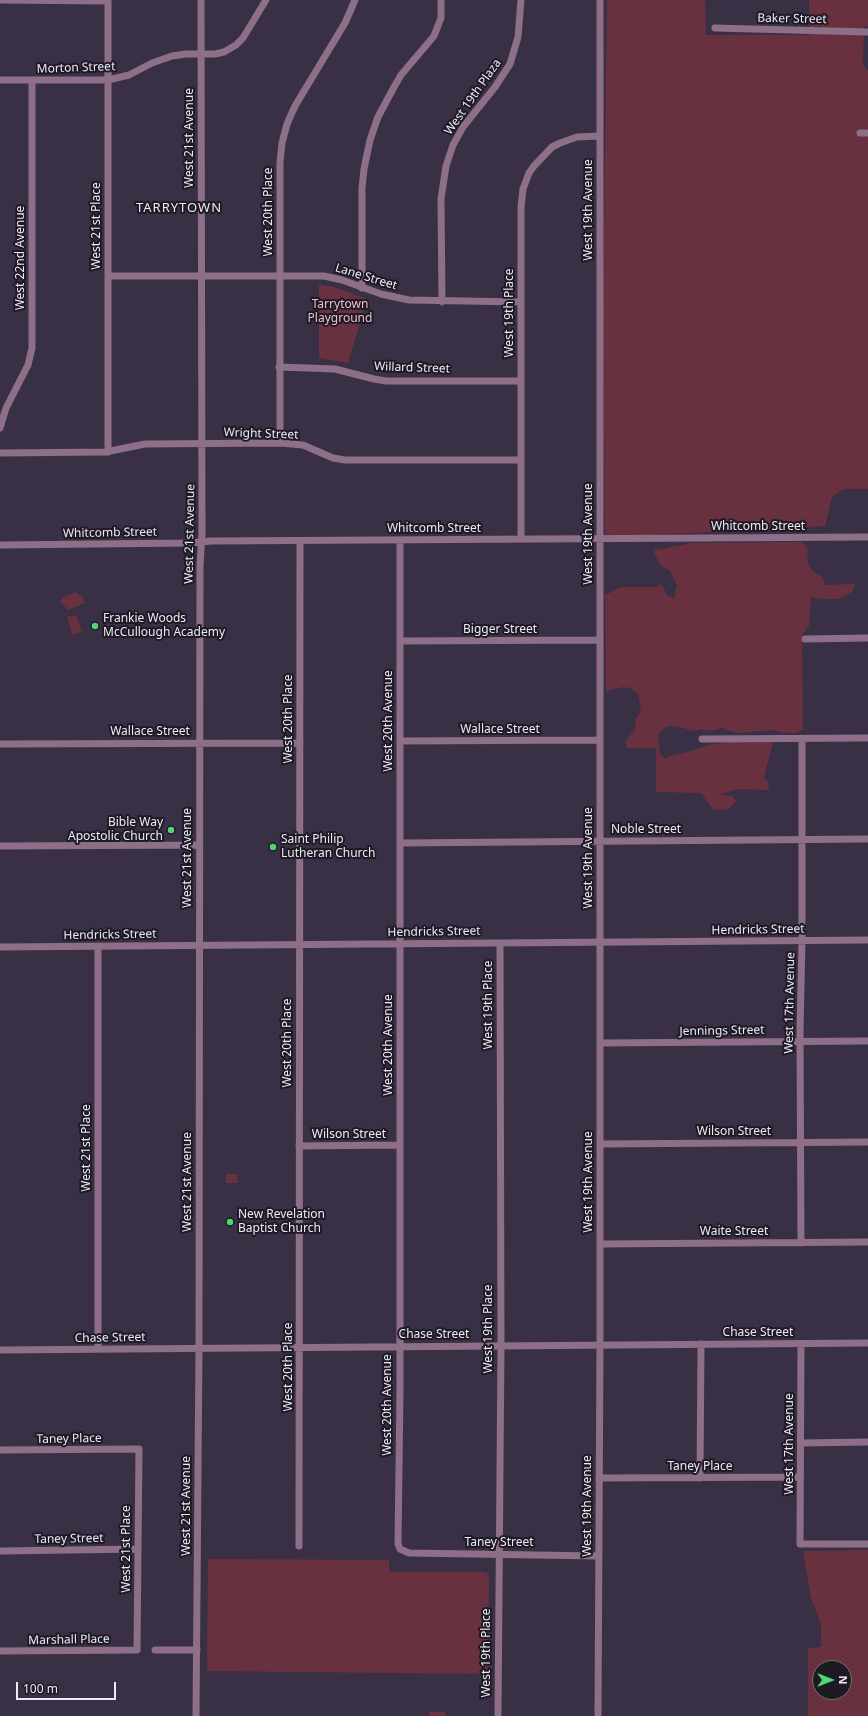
<!DOCTYPE html>
<html>
<head>
<meta charset="utf-8">
<style>
	body { margin:0 }
	#map { position:relative; width:868px; height:1716px; overflow:hidden; background:#393046; font-family:"Noto Sans",sans-serif }
	canvas { display:block }
	.north { position:absolute; left:812px; top:1660px; width:40px; height:40px; box-sizing:border-box; background:#1e1a24; border:1px solid #716d78; border-radius:50%; rotate:90deg; font-size:11px; font-weight:700; line-height:16px; text-align:center; color:#eee9f7 }
	.north::after { content:''; display:block; margin:auto; width:14px; height:18px; background:#50d674; clip-path:polygon(50% 0,100% 100%,50% 72%,0 100%) }
	.scale { position:absolute; left:16px; top:1682px; width:100px; height:18px; box-sizing:border-box; border:2px solid #eee9f7; border-top:0; padding-left:5px; font-size:12px; line-height:14px; white-space:nowrap; color:#eee9f7; -webkit-text-stroke:3px #1e1a24; paint-order:stroke }
</style>
</head>
<body>
<div id="map">
<canvas width="868" height="1716"></canvas>
<div class="north">N</div>
<div class="scale">100 m</div>
</div>
<script>
const ctx = document.querySelector('canvas').getContext('2d');
ctx.lineJoin = 'round';
function fill(path, color) { ctx.fillStyle = color; ctx.fill(path, 'evenodd'); }
const poly = rows => new Path2D(rows.map(r => 'M' + r).join(''));
function trace(path, color, width, dash) { ctx.strokeStyle = color; ctx.lineWidth = width; ctx.lineCap = dash ? 'butt' : 'round'; ctx.setLineDash(dash || []); ctx.stroke(path); }
function label(font, color, halo, rows, align = 'center') {
  ctx.font = font + ' "Noto Sans",sans-serif'; ctx.lineWidth = 4; ctx.setLineDash([]); ctx.textBaseline = 'middle'; ctx.strokeStyle = halo; ctx.fillStyle = color; for (const [text, x, y, turn = 0] of rows) {
    ctx.save(); ctx.translate(x, y); ctx.rotate((+turn || 0) * Math.PI / 180); ctx.textAlign = isNaN(turn) ? turn : align; if (halo) ctx.strokeText(text, 0, 0); ctx.fillText(text, 0, 0); ctx.restore();
  }
}
fill(poly([
	[607,0,705,0,706,35,809,35,809,0,868,0,868,26,864,27,863,64,868,71,868,489,843,489,832,497,825,526,648,535,605,535,603,309],
	[319,285,331,286,367,299,348,363,319,358],
	[801,542,807,547,808,564,813,571,822,577,826,585,855,584,852,592,838,599,824,599,811,597,809,626,802,635,803,729,797,733,783,733,773,730,737,733,722,728,709,731,702,729,692,731,684,728,672,726,665,727,658,735,660,753,665,759,670,756,688,752,709,745,727,742,773,742,764,777,768,782,769,790,741,789,732,790,721,795,732,796,736,801,730,808,723,810,713,809,701,793,656,792,656,748,628,748,625,742,636,728,635,720,641,711,638,694,630,688,623,687,606,691,605,595,622,587,656,587,661,584,668,596,674,598,677,585,670,571,660,565,654,552,655,550,692,543],
	[76,592,83,598,85,603,68,610,60,601,64,597],
	[76,615,82,631,73,635,67,617],
	[226,1174,237,1174,238,1183,226,1183],
	[868,1550,868,1716,808,1716,808,1648,821,1647,821,1624,811,1598,803,1551],
	[820,1668,844,1668,844,1692,820,1692],
	[208,1559,389,1560,389,1572,486,1572,489,1576,488,1674,207,1671],
	[429,1712,445,1712,445,1716,429,1716]
]), '#693140');
trace(poly([
	[0,0,108,1],
	[715,28,868,32],
	[0,80,108,80,129,75,152,63,172,56,186,54,215,54,224,52,236,45,243,38,266,0],
	[860,133,868,133],
	[108,276,324,276,342,280,381,294,409,300,520,302],
	[362,288,362,188,364,169,370,140,378,117,394,87,401,75,434,36,441,18,441,0],
	[442,302,441,199,446,166,453,145,463,127,495,87,510,64,518,37,521,0],
	[279,367,335,369,374,379,386,381,521,381],
	[0,428,6,408,28,365,32,348,32,80],
	[280,443,280,162,282,143,287,124,295,106,345,23,355,0],
	[108,452,108,0],
	[0,453,105,452,145,444,280,443,303,445,333,458,345,460,521,460],
	[521,539,521,207,523,189,529,173,534,166,552,147,560,143,577,137,600,136],
	[400,540,400,1391,398,1544,400,1549,409,1553,599,1556],
	[0,545,190,543,211,541,868,537],
	[805,639,868,638],
	[400,641,600,640],
	[702,739,868,738],
	[400,741,600,740],
	[0,744,300,743],
	[400,843,868,839],
	[0,846,199,845],
	[98,946,98,1349],
	[0,947,868,940],
	[600,1043,868,1041],
	[600,1144,868,1142],
	[299,1146,400,1145],
	[801,1243,800,1032,802,940,802,739],
	[600,1244,868,1242],
	[801,1344,800,1544,868,1544],
	[0,1350,868,1343],
	[801,1443,868,1442],
	[0,1450,139,1449,137,1650,0,1651],
	[599,1478,800,1477],
	[700,1478,701,1344],
	[299,1546,300,541],
	[0,1551,138,1549],
	[155,1650,197,1650],
	[196,1716,199,1348,200,567,202,533,201,0],
	[498,1716,501,1346,500,943],
	[598,1716,600,1345,600,0]
]), '#8d6f87', 7);
for (const [x, y, r, color] of [
	[95,626,4,"#50d674"],
	[171,830,4,"#50d674"],
	[273,847,4,"#50d674"],
	[230,1222,4,"#50d674"]
]) { const dot = new Path2D(); dot.arc(x, y, r, 0, 2 * Math.PI); ctx.fillStyle = color; ctx.fill(dot); trace(dot, '#1e1a24', 1.5); }
label('12px', '#eee9f7', '#1e1a24', [
	["Baker Street",792,19,1],
	["Morton Street",76,68,-2],
	["West 19th Plaza",473,97,-55],
	["West 21st Avenue",190,138,-90],
	["West 19th Avenue",589,210,-90],
	["West 20th Place",269,212,-90],
	["West 21st Place",97,226,-90],
	["West 22nd Avenue",21,258,-90],
	["Lane Street",366,277,17],
	["West 19th Place",510,313,-90],
	["Willard Street",412,368,2],
	["Wright Street",261,434,2],
	["Whitcomb Street",758,527],
	["Whitcomb Street",434,529],
	["Whitcomb Street",110,533,-1],
	["West 21st Avenue",190,534,-89],
	["West 19th Avenue",589,534,-90],
	["Bigger Street",500,630],
	["West 20th Place",289,719,-90],
	["West 20th Avenue",389,721,-90],
	["Wallace Street",500,730],
	["Wallace Street",150,732],
	["Noble Street",646,830],
	["West 21st Avenue",188,858,-90],
	["West 19th Avenue",589,858,-90],
	["Hendricks Street",758,930,-1],
	["Hendricks Street",434,932,-1],
	["Hendricks Street",110,935,-1],
	["West 17th Avenue",790,1003,-89],
	["West 19th Place",489,1005,-90],
	["Jennings Street",722,1031,-1],
	["West 20th Place",288,1043,-90],
	["West 20th Avenue",389,1045,-90],
	["Wilson Street",734,1132],
	["Wilson Street",349,1135],
	["West 21st Place",87,1148,-90],
	["West 21st Avenue",188,1182,-90],
	["West 19th Avenue",589,1182,-90],
	["Waite Street",734,1232],
	["West 19th Place",489,1329,-90],
	["Chase Street",758,1333],
	["Chase Street",434,1335],
	["Chase Street",110,1338,-1],
	["West 20th Place",289,1367,-90],
	["West 20th Avenue",388,1405,-90],
	["Taney Place",69,1439,-1],
	["West 17th Avenue",790,1444,-90],
	["Taney Place",700,1467],
	["West 21st Avenue",187,1506,-90],
	["West 19th Avenue",588,1506,-90],
	["Taney Street",69,1539,-1],
	["Taney Street",499,1543],
	["West 21st Place",127,1549,-90],
	["Marshall Place",69,1640,-1],
	["West 19th Place",487,1653,-90]
]);
label('12px', '#f1bfca', '#1e1a24', [
	["Tarrytown",340,305],
	["Playground",340,319]
]);
label('12px', '#eee9f7', '#1e1a24', [
	["Frankie Woods",103,619],
	["McCullough Academy",103,633],
	["Bible Way",163,823,"right"],
	["Apostolic Church",163,837,"right"],
	["Saint Philip",281,840],
	["Lutheran Church",281,854],
	["New Revelation",238,1215],
	["Baptist Church",238,1229]
], 'left');
ctx.letterSpacing = '1px';
label('13px', '#eee9f7', '#1e1a24', [
	["TARRYTOWN",179,208]
]);
ctx.letterSpacing = '0px';
</script>
</body>
</html>
